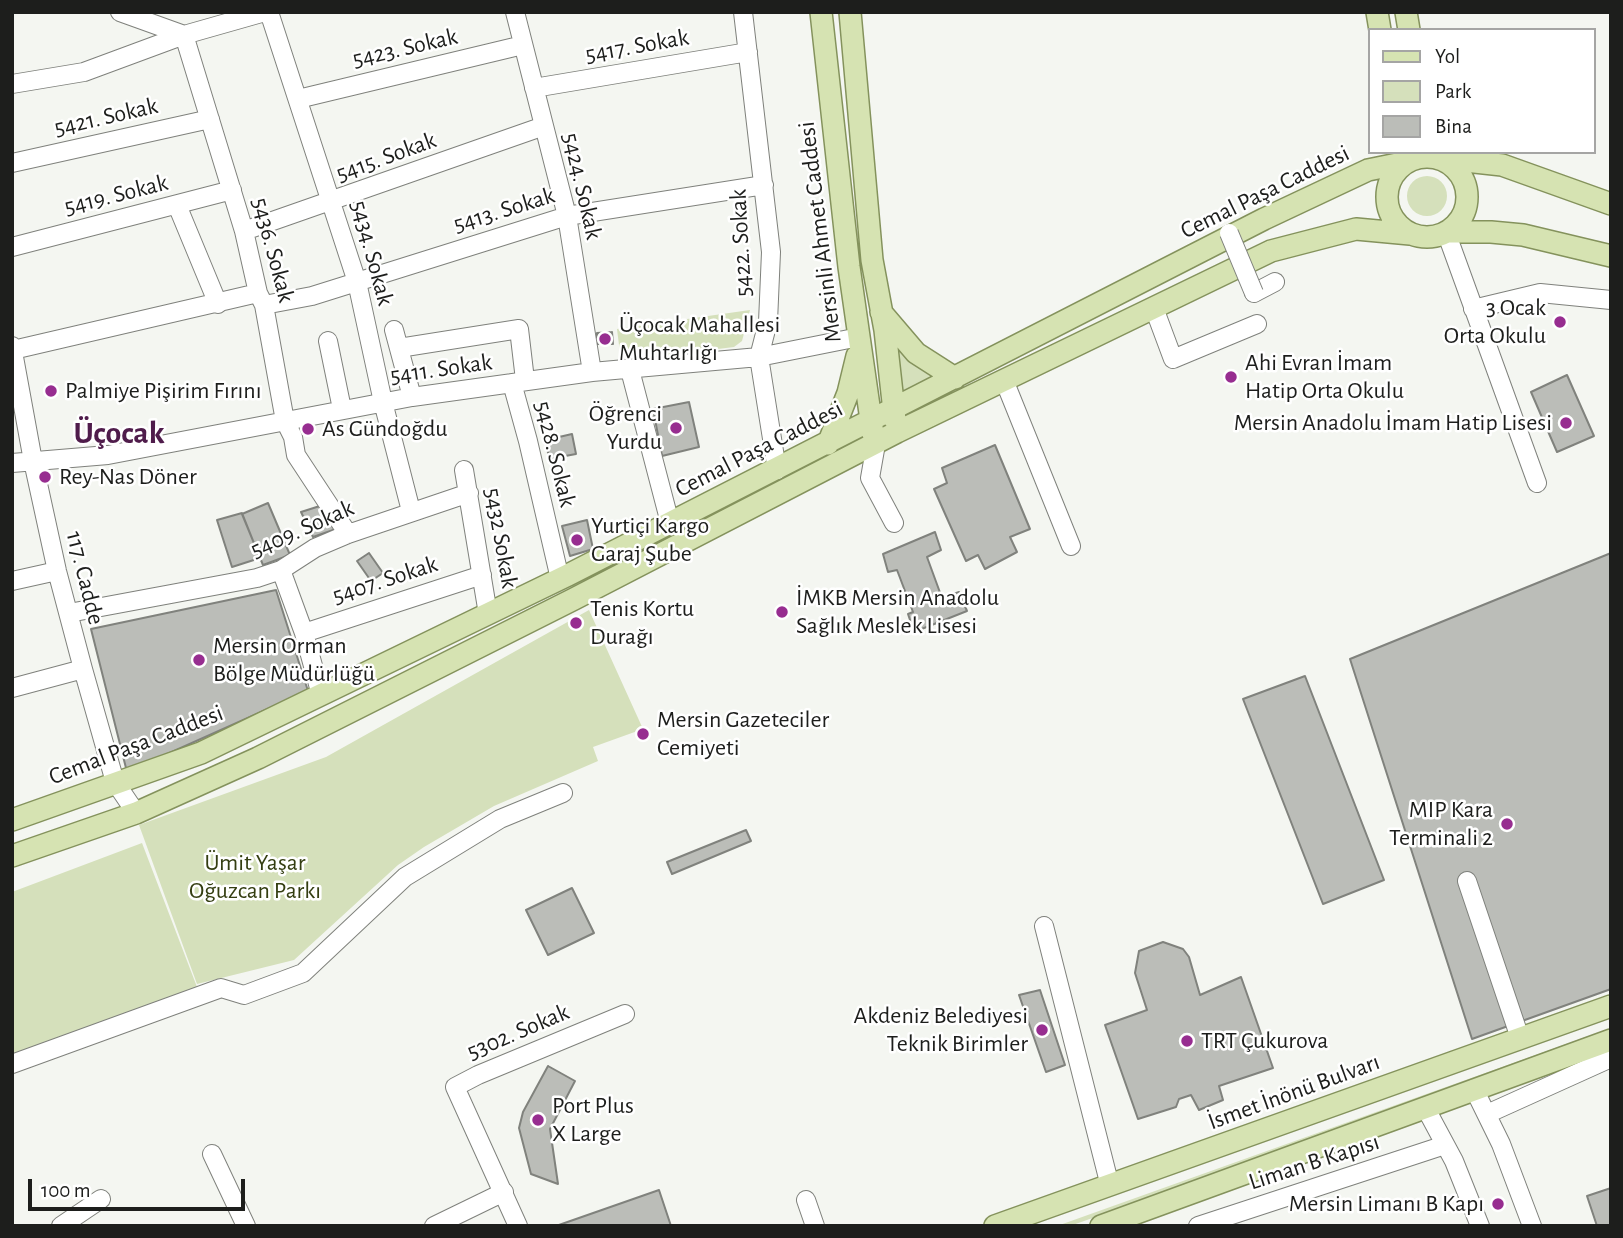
<!DOCTYPE html>
<html>
<head>
<meta charset="utf-8">
<style>
	body { margin:0 }
	#map { position:relative; width:1623px; height:1238px; overflow:hidden; background:#f4f6f1; font-family:"Alegreya Sans",sans-serif }
	canvas { display:block }
	.frame { position:absolute; inset:0; border:14px solid #1d1e1c; pointer-events:none }
	.legend { position:absolute; left:1368px; top:28px; width:228px; height:126px; box-sizing:border-box; background:#fff; border:2px solid #a5a5a4; margin:0; padding:9px 12px; list-style:none; font-size:21px; color:#1d1e1c }
	.legend li { display:flex; align-items:center; gap:14px; height:35px }
	.legend b { width:35px; border:2px solid #a5a5a4 }
	.scale { position:absolute; left:28px; top:1179px; width:217px; height:32px; box-sizing:border-box; border:4px solid #1d1e1c; border-top:0; padding-left:9px; font-size:21px; line-height:24px; white-space:nowrap; color:#1d1e1c; -webkit-text-stroke:5px #fff; paint-order:stroke }
</style>
</head>
<body>
<div id="map">
<canvas width="1623" height="1238"></canvas>
<div class="frame"></div>
<ul class="legend">
<li><b style="height:9px;background:#d6e3b2"></b>Yol</li>
<li><b style="height:19px;background:#d5e0bb"></b>Park</li>
<li><b style="height:19px;background:#bbbdb8"></b>Bina</li>
</ul>
<div class="scale">100 m</div>
</div>
<script>
const ctx = document.querySelector('canvas').getContext('2d');
ctx.lineJoin = 'round';
function fill(path, color) { ctx.fillStyle = color; ctx.fill(path, 'evenodd'); }
const poly = rows => new Path2D(rows.map(r => 'M' + r).join(''));
function trace(path, color, width, dash) { ctx.strokeStyle = color; ctx.lineWidth = width; ctx.lineCap = dash ? 'butt' : 'round'; ctx.setLineDash(dash || []); ctx.stroke(path); }
function label(font, color, halo, rows, align = 'center') {
  ctx.font = font + ' "Alegreya Sans",sans-serif'; ctx.lineWidth = 5; ctx.setLineDash([]); ctx.textBaseline = 'middle'; ctx.strokeStyle = halo; ctx.fillStyle = color; for (const [text, x, y, turn = 0] of rows) {
    ctx.save(); ctx.translate(x, y); ctx.rotate((+turn || 0) * Math.PI / 180); ctx.textAlign = isNaN(turn) ? turn : align; if (halo) ctx.strokeText(text, 0, 0); ctx.fillText(text, 0, 0); ctx.restore();
  }
}
fill(poly([
	'1407 196a20 20 0 1 1 40 0a20 20 0 1 1-40 0Z',
	[750,310,742,341,734,347,621,361,617,329],
	[890,328,933,378,898,396],
	[589,610,643,729,593,747,598,761,494,806,424,847,398,865,294,960,197,984,139,825,326,757],
	[142,843,197,987,12,1056,12,892],
	[1611,1028,1611,1034,1070,1226,1057,1226]
]), '#d5e0bb');
const building = poly([
	[612,332,613,344,597,344,597,333,612,332],
	[1567,375,1594,436,1557,452,1531,392,1567,375],
	[689,402,699,447,662,456,653,409,689,402],
	[572,434,576,454,549,459,546,440,572,434],
	[995,445,1030,529,1010,537,1017,552,985,569,978,555,966,561,934,489,947,483,942,468,995,445],
	[268,503,290,555,263,565,242,514,268,503],
	[323,505,339,528,313,537,301,512,323,505],
	[242,513,260,558,232,567,217,520,242,513],
	[587,520,593,549,570,556,562,526,587,520],
	[935,532,941,550,927,557,942,598,959,592,967,611,914,632,908,614,913,612,897,570,888,572,883,554,935,532],
	[369,553,383,573,371,581,357,561,369,553],
	[1611,553,1611,989,1472,1039,1350,659,1611,553],
	[276,590,308,691,127,772,91,629,276,590],
	[1305,676,1384,880,1323,904,1243,699,1305,676],
	[746,830,751,841,672,874,667,862,746,830],
	[572,888,594,933,548,955,526,910,572,888],
	[1163,942,1183,949,1189,957,1200,995,1241,977,1273,1068,1219,1086,1223,1100,1199,1110,1191,1095,1179,1099,1176,1107,1138,1119,1105,1025,1147,1010,1135,973,1139,951,1163,942],
	[1040,990,1065,1065,1046,1072,1019,995,1040,990],
	[548,1066,575,1081,550,1129,558,1184,531,1174,519,1128,523,1112,548,1066],
	[1611,1188,1611,1226,1597,1226,1587,1196,1611,1188],
	[659,1190,671,1226,556,1226,659,1190]
]);
fill(building, '#bbbdb8');
trace(building, '#80827d', 2);
const minor = poly([
	[120,12,184,35,244,231,258,293,264,305,285,421,293,437,296,455,348,534],
	[269,12,357,282,383,402,411,511],
	[515,12,567,216,592,372],
	[743,12,771,252,768,322,759,357,777,470],
	[12,84,84,72,184,35,265,12],
	[534,88,748,52],
	[298,99,523,45],
	[12,163,210,119],
	[177,205,218,304],
	[244,231,544,126],
	[1446,232,1537,483],
	[12,247,232,190],
	[1254,293,1275,282],
	[264,305,312,296,567,216,764,185],
	[1154,308,1173,359,1257,324],
	[1473,309,1540,293,1611,300],
	[394,330,412,397],
	[328,341,342,409],
	[12,346,33,461,57,571,83,669,115,782,136,813],
	[399,348,519,329,525,380],
	[13,350,258,293],
	[630,370,670,523],
	[1004,380,1071,546],
	[512,383,528,441,560,579],
	[876,444,870,478,894,523],
	[12,463,108,455,412,397,592,372,759,357,859,337],
	[464,470,488,614],
	[281,570,304,633,321,695],
	[12,581,57,571],
	[69,613,257,578,281,570,315,548,348,534,469,493],
	[304,633,482,575],
	[12,688,83,669],
	[1467,881,1520,1038],
	[1044,926,1110,1186],
	[12,1064,221,988,244,995,303,973,405,877,500,819,563,793],
	[1474,1089,1501,1144,1532,1226],
	[1425,1107,1454,1161,1480,1226],
	[1487,1114,1611,1058],
	[212,1154,246,1226],
	[806,1200,815,1226],
	[61,1226,101,1199],
	[434,1226,504,1192],
	[518,1226,455,1087,478,1075,625,1014],
	[1198,1226,1445,1145]
]);
const major = poly([
	[821,12,849,267,873,434],
	[850,12,872,260,885,330,895,420],
	[1377,12,1380,30],
	[1406,12,1409,30],
	'1387 197a40 40 0 1 1 80 0a40 40 0 1 1-80 0Z',
	[1438,158,1502,165,1611,204],
	[1446,232,1491,232,1523,235,1611,256],
	[881,312,916,353,955,378],
	[828,444,848,393,857,356],
	[12,820,201,753,568,575,1264,219,1368,170,1407,162],
	[12,856,136,813,258,758,574,599,897,432,1271,251,1356,229,1410,234],
	[995,1226,1611,1006],
	[1101,1226,1611,1040]
]);
trace(minor, '#7f817c', 20);
trace(major, '#84925c', 24);
trace(minor, '#fff', 18);
trace(major, '#d6e3b2', 21);
const minorBridge = poly([
	[1229,233,1254,293]
]);
trace(minorBridge, '#7f817c', 20, []);
trace(minorBridge, '#fff', 18);
for (const [x, y, r, color] of [
	[1560,322,7,"#972d90"],
	[605,339,7,"#972d90"],
	[1231,377,7,"#972d90"],
	[51,391,7,"#972d90"],
	[1566,423,7,"#972d90"],
	[676,428,7,"#972d90"],
	[308,429,7,"#972d90"],
	[45,477,7,"#972d90"],
	[577,540,7,"#972d90"],
	[782,612,7,"#972d90"],
	[576,623,7,"#972d90"],
	[199,660,7,"#972d90"],
	[643,734,7,"#972d90"],
	[1507,824,7,"#972d90"],
	[1042,1030,7,"#972d90"],
	[1187,1041,7,"#972d90"],
	[538,1120,7,"#972d90"],
	[1498,1204,7,"#972d90"]
]) { const dot = new Path2D(); dot.arc(x, y, r, 0, 2 * Math.PI); ctx.fillStyle = color; ctx.fill(dot); trace(dot, '#fff', 2.5); }
label('24px', '#1d1e1c', '#fff', [
	["5417. Sokak",637,46,-10],
	["5423. Sokak",405,48,-13],
	["5421. Sokak",106,117,-13],
	["5415. Sokak",386,157,-20],
	["5424. Sokak",582,186,77],
	["Cemal Paşa Caddesi",1265,192,-26],
	["5419. Sokak",116,195,-14],
	["5413. Sokak",504,210,-17],
	["Mersinli Ahmet Caddesi",820,232,-97],
	["5422. Sokak",741,243,-93],
	["5436. Sokak",273,250,75],
	["5434. Sokak",372,253,75],
	["5411. Sokak",441,369,-8],
	["Cemal Paşa Caddesi",759,449,-27],
	["5428. Sokak",555,454,76],
	["5409. Sokak",302,529,-24],
	["5432 Sokak",501,538,80],
	["117. Cadde",85,578,76],
	["5407. Sokak",385,580,-18],
	["Cemal Paşa Caddesi",136,745,-21],
	["5302. Sokak",518,1032,-23],
	["İsmet İnönü Bulvarı",1294,1092,-20],
	["Liman B Kapısı",1314,1162,-18]
]);
label('24px', '#1d1e1c', '#fff', [
	["3 Ocak",1546,308,"right"],
	["Orta Okulu",1546,336,"right"],
	["Üçocak Mahallesi",619,325],
	["Muhtarlığı",619,353],
	["Ahi Evran İmam",1245,363],
	["Hatip Orta Okulu",1245,391],
	["Palmiye Pişirim Fırını",65,391],
	["Öğrenci",662,414,"right"],
	["Yurdu",662,442,"right"],
	["Mersin Anadolu İmam Hatip Lisesi",1552,423,"right"],
	["As Gündoğdu",322,429],
	["Rey-Nas Döner",59,477],
	["Yurtiçi Kargo",591,526],
	["Garaj Şube",591,554],
	["İMKB Mersin Anadolu",796,598],
	["Sağlık Meslek Lisesi",796,626],
	["Tenis Kortu",590,609],
	["Durağı",590,637],
	["Mersin Orman",213,646],
	["Bölge Müdürlüğü",213,674],
	["Mersin Gazeteciler",657,720],
	["Cemiyeti",657,748],
	["MIP Kara",1493,810,"right"],
	["Terminali 2",1493,838,"right"],
	["Akdeniz Belediyesi",1028,1016,"right"],
	["Teknik Birimler",1028,1044,"right"],
	["TRT Çukurova",1201,1041],
	["Port Plus",552,1106],
	["X Large",552,1134],
	["Mersin Limanı B Kapı",1484,1204,"right"]
], 'left');
label('24px', '#343e11', '#fff', [
	["Ümit Yaşar",255,863],
	["Oğuzcan Parkı",255,891]
]);
label('bold 32px', '#4f1c4b', '#fff', [
	["Üçocak",119,433]
]);
</script>
</body>
</html>
